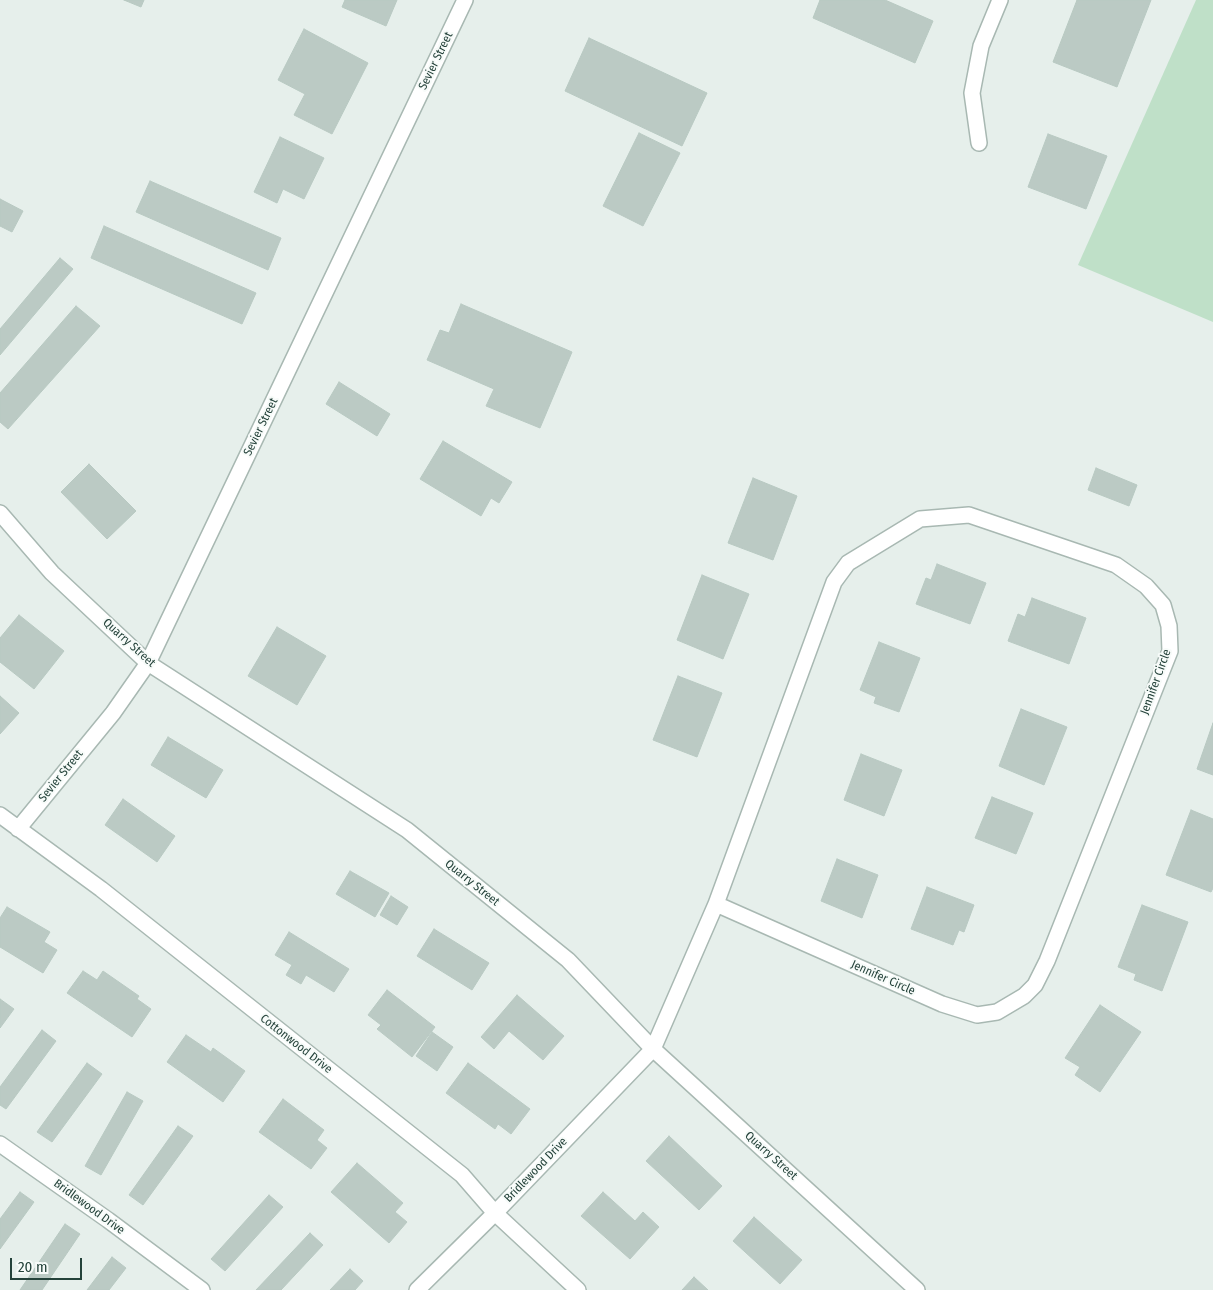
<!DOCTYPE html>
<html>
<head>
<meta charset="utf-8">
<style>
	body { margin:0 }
	#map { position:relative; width:1213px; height:1290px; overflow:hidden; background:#e6efeb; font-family:"Fira Sans Condensed",sans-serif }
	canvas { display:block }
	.scale { position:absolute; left:10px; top:1258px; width:72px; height:22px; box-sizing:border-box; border:2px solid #24423a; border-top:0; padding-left:6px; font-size:15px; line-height:18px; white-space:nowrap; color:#24423a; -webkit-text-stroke:4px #f7fbf9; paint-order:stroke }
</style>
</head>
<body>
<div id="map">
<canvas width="1213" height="1290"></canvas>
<div class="scale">20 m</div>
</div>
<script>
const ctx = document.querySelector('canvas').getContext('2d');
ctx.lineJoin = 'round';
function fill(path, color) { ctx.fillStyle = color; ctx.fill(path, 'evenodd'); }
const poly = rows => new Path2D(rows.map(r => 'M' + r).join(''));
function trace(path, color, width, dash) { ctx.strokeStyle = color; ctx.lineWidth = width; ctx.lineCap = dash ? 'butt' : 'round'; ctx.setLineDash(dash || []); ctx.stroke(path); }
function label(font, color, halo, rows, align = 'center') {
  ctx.font = font + ' "Fira Sans Condensed",sans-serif'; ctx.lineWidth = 4; ctx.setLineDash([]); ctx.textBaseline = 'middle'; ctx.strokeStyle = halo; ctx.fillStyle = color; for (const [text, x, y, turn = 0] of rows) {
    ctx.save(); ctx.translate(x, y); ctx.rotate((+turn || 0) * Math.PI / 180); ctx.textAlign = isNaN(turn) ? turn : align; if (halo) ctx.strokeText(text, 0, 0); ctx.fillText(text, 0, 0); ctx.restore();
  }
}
fill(poly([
	[1196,0,1213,0,1213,322,1078,265]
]), '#bfe0c8');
const building = poly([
	[124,0,144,0,141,7,124,0],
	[345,0,397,0,386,26,342,7,345,0],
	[820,0,885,0,933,21,915,63,813,18,820,0],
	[1077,0,1151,0,1117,87,1053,62,1077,0],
	[304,29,368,63,332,134,294,115,305,94,278,80,304,29],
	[589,38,707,93,682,146,565,91,589,38],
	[639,133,680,153,643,226,603,206,639,133],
	[1048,134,1107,156,1086,209,1028,187,1048,134],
	[280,137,324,158,304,199,283,189,277,203,254,192,280,137],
	[150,181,281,238,268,270,136,212,150,181],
	[0,199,23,211,12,232,0,226,0,199],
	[104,226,256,293,242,324,91,258,104,226],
	[60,258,73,269,0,355,0,329,60,258],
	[461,304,572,352,540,428,486,406,494,389,427,360,440,330,449,333,461,304],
	[76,306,100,326,8,429,0,422,0,393,76,306],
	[339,382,390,414,377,436,326,404,339,382],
	[443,441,512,482,499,503,491,498,481,516,420,479,443,441],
	[89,464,136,511,107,539,61,492,89,464],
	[1096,468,1137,485,1129,506,1088,490,1096,468],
	[753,478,797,496,773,560,728,543,753,478],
	[937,564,986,583,970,624,916,604,926,578,931,580,937,564],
	[702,575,749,594,723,659,677,640,702,575],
	[1032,598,1086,618,1069,664,1008,641,1018,614,1025,617,1032,598],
	[19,615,64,651,34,689,0,662,0,638,19,615],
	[277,627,326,656,297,705,248,676,277,627],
	[879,642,920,658,899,712,874,703,876,697,860,690,879,642],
	[678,676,722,693,697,757,653,740,678,676],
	[0,696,19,713,0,734,0,696],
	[1021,709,1067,727,1044,785,999,766,1021,709],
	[1213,723,1213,775,1197,769,1213,723],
	[168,737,223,770,206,798,151,765,168,737],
	[861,754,902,770,884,816,844,800,861,754],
	[992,797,1033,813,1016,854,975,838,992,797],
	[123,799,175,836,157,862,105,825,123,799],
	[1191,810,1213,819,1213,888,1211,892,1166,875,1191,810],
	[837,859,878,875,862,918,821,901,837,859],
	[350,871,389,893,375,917,336,894,350,871],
	[927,887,974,905,964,932,959,930,953,945,911,929,927,887],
	[391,896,408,907,397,925,380,915,391,896],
	[1142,905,1188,922,1162,991,1134,980,1136,974,1118,967,1142,905],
	[7,907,50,932,44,942,57,950,43,973,0,947,0,918,7,907],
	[434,929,489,963,472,990,417,956,434,929],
	[289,932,349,969,334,992,306,975,301,984,286,975,292,965,275,955,289,932],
	[83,971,97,980,103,971,139,996,137,999,151,1009,132,1037,67,993,83,971],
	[387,990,435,1027,412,1057,377,1029,381,1025,368,1015,387,990],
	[517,995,564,1036,543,1060,509,1031,494,1049,481,1037,517,995],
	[0,999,14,1009,0,1028,0,999],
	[1100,1005,1141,1032,1100,1092,1075,1075,1080,1067,1065,1058,1100,1005],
	[42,1030,56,1041,6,1109,0,1105,0,1087,42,1030],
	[432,1032,453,1047,437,1071,416,1056,432,1032],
	[186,1035,211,1052,213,1048,245,1071,223,1102,167,1062,186,1035],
	[87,1063,102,1074,52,1142,37,1132,87,1063],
	[468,1063,530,1109,511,1134,498,1124,495,1129,446,1093,468,1063],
	[127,1092,143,1101,101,1175,85,1166,127,1092],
	[283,1099,324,1130,317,1140,327,1148,311,1169,259,1132,283,1099],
	[178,1126,193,1136,143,1205,129,1195,178,1126],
	[669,1136,722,1186,699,1210,646,1161,669,1136],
	[357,1163,403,1203,395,1212,407,1222,389,1243,331,1192,357,1163],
	[20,1192,34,1202,0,1249,0,1219,20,1192],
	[603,1192,635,1221,643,1212,659,1227,630,1259,581,1216,603,1192],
	[269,1195,283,1207,225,1271,211,1259,269,1195],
	[754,1217,802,1260,780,1284,733,1241,754,1217],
	[65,1224,80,1234,42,1290,20,1290,65,1224],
	[310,1233,323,1245,281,1290,256,1290,310,1233],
	[112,1257,126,1268,109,1290,87,1290,112,1257],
	[350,1269,363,1281,355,1290,330,1290,350,1269],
	[694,1277,708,1290,682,1290,694,1277]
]);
fill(building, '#bbcac4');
trace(building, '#b8c9c2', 1);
const minor = poly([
	[979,143,972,93,981,46,1000,0],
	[0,513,52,573,148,663,407,830,568,960,653,1049,917,1290],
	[969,515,1116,565,1146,586,1163,605,1169,626,1170,651,1047,961,1035,985,1024,996,997,1012,977,1015,942,1004,716,904,834,582,848,563,920,519,969,515],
	[0,815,101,889,462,1175,495,1213,578,1290],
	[18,829,113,713,148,663,465,0],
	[0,1144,108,1220,202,1290],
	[417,1290,495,1213,653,1049,716,904]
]);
trace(minor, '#a8b8b2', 18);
trace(minor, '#fff', 15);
label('12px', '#24423a', '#f7fbf9', [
	["Sevier Street",436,61,-64],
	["Sevier Street",261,427,-64],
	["Quarry Street",129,643,42],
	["Jennifer Circle",1156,682,-70],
	["Sevier Street",61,776,-51],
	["Quarry Street",472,883,39],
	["Jennifer Circle",883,978,24],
	["Cottonwood Drive",296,1044,38],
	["Quarry Street",771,1156,42],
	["Bridlewood Drive",536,1170,-46],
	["Bridlewood Drive",89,1207,36]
]);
</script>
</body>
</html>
